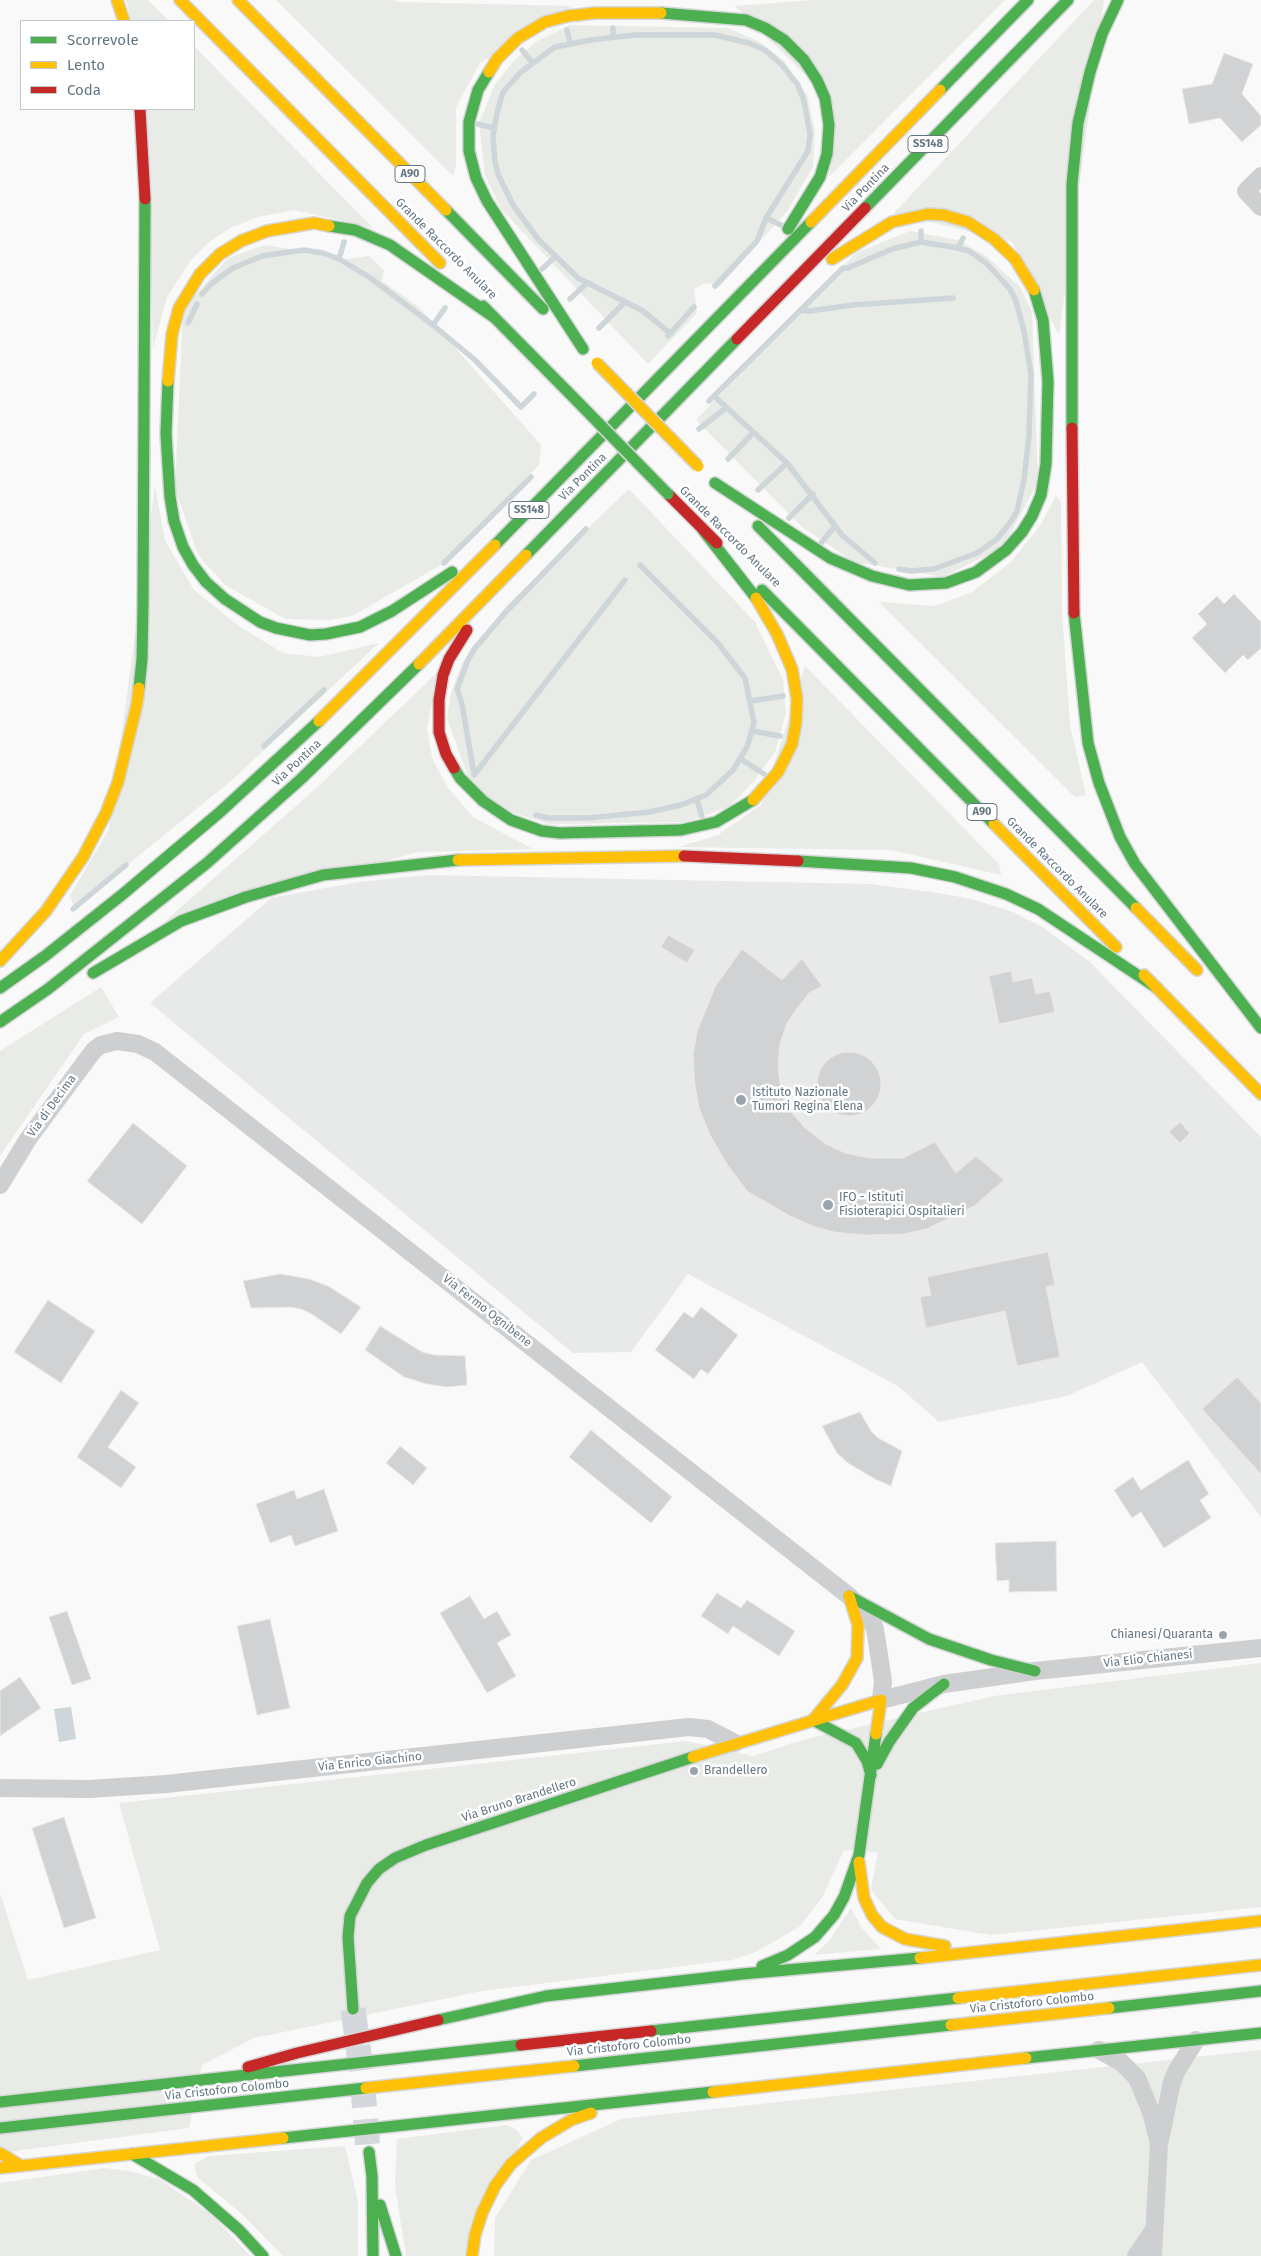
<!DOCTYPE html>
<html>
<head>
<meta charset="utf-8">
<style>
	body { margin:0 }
	#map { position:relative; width:1261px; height:2256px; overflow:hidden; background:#f9f9f9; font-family:"Fira Sans",sans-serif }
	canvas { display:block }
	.legend { position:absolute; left:20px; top:20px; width:175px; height:90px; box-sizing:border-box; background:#fff; border:1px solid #c1c8cd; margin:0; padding:6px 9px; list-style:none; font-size:15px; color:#657683 }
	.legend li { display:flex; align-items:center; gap:10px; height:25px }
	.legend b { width:25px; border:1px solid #c1c8cd }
</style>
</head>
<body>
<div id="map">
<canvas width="1261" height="2256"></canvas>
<ul class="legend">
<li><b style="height:6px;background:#4caf50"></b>Scorrevole</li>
<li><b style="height:6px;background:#ffc107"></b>Lento</li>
<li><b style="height:6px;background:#c62828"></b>Coda</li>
</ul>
</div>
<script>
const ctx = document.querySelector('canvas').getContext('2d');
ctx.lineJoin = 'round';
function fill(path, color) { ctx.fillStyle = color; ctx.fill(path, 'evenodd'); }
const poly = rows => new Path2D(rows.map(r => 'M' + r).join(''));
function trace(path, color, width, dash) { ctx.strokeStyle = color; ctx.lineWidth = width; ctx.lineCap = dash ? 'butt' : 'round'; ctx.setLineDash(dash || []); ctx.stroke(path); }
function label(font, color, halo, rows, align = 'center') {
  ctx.font = font + ' "Fira Sans",sans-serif'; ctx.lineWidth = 5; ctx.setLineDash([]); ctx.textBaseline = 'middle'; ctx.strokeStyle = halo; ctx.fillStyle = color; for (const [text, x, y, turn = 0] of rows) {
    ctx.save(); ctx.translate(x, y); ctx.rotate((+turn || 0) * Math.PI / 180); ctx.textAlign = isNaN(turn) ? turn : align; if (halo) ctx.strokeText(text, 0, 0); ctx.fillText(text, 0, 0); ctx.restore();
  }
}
fill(poly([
	[427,875,871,884,938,893,972,899,1013,912,1041,926,1090,962,1261,1137,1261,1517,1142,1362,1067,1396,939,1422,898,1386,688,1274,631,1352,573,1353,150,1003,271,898,358,882]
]), '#e8e9e9');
fill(poly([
	[126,0,148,0,169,21,131,21],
	[276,0,392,0,401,2,573,6,480,63,456,107,456,165,453,176],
	[813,0,1005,0,830,176,831,100,735,6],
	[1094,0,1104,0,1059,335,1012,242,894,213],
	[570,25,728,28,760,42,784,61,807,95,815,131,813,167,788,210,720,286,706,283,694,289,697,313,648,364,501,209,485,175,479,123,495,84,515,60,537,41],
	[194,46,373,228,295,210,258,217,230,228,208,243,191,260,167,297,153,348,146,109,194,109],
	[910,231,958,240,986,256,1020,287,1032,311,1038,482,1003,547,943,577,854,562,802,527,696,420,856,253],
	[265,245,333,256,341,260,369,256,384,270,382,281,420,308,541,445,539,465,441,565,352,616,330,620,285,619,225,585,198,555,175,489,183,309,228,258],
	[155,485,165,541,194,590,240,627,283,653,319,657,379,643,231,781,74,908,70,895,109,829],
	[629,489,755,622,783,680,786,713,775,752,753,782,729,807,685,822,550,824,504,810,470,782,447,719,451,693,462,663,508,604],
	[1056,496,1061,502,1062,611,1070,725,1086,795,1075,797,879,602,935,606,972,592,1011,562,1040,526],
	[805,666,999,864,1001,875,891,850,678,847,718,835,761,805],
	[438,672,427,728,432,758,448,788,473,817,533,849,418,852,164,922,312,792],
	[101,987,119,1017,84,1034,0,1156,0,1051],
	[1261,1663,1261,1907,991,1935,895,1919,871,1890,878,1852,844,1850,822,1898,799,1927,756,1952,732,1960,482,1991,254,2038,202,2065,189,2128,0,2153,0,1893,28,1980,160,1950,119,1803,686,1741,753,1756,806,1739,994,1696],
	[851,1908,861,1927,881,1949,814,1955,828,1942],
	[1261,2050,1261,2256,494,2256,495,2218,531,2160,621,2119],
	[507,2125,517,2130,522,2137,518,2149,464,2256,406,2256,395,2186,397,2139],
	[345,2146,358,2201,358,2256,283,2256,243,2215,197,2177,194,2164,209,2156],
	[105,2168,129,2171,159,2179,212,2215,250,2256,0,2256,0,2183]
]), '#e8ebe6');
fill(poly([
	[71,1707,76,1739,59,1742,54,1709]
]), '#ced6d9');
trace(poly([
	[567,30,570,43],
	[613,37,613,28],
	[522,50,532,62],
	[477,124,494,128],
	[766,218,781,225],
	[921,242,921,231],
	[958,248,963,238],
	[339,259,344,242],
	[542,269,555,257],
	[202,294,211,284,233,268,262,256,304,250,323,253,339,259,369,277,433,325,475,360,521,407,534,394],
	[570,299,587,283],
	[800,310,809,311,853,305,953,298],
	[188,323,197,304],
	[433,325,445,308],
	[599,328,625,302],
	[670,333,643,311,578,278,538,239,513,205,498,174,495,162,493,136,497,113,503,92,521,72,555,47,591,40,634,35,715,35,749,43,765,50,782,65,798,85,804,101,810,134,808,151,766,218,757,241,715,286],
	[668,336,694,307],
	[714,396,787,463,842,535,875,563],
	[709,401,843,268,848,268,892,249,921,242,958,248,969,251,986,263,1010,289,1016,301,1024,331,1031,374,1029,436,1024,480,1017,511,1012,520,997,539,977,553,934,569,911,571,899,569],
	[699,429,726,408],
	[728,459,753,433],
	[758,490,787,463],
	[789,518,813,494],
	[821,543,835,526],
	[444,563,531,477],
	[751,701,783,696],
	[752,731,780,736],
	[264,746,324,690],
	[741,759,764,774],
	[474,774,462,704,457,689,468,660,475,648,505,613,586,529],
	[474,775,625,580],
	[697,800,702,817],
	[536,815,548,818,588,818,649,812,681,805,706,795,717,785,733,770,747,747,754,723,745,678,717,642,640,565],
	[73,909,126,865]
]), '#ced6d9', 5.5);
const building = poly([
	[1224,53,1253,64,1242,94,1261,116,1261,125,1242,142,1220,118,1189,124,1182,89,1212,84,1224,53],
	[1234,594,1261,622,1261,648,1248,660,1243,655,1225,673,1192,638,1207,624,1198,614,1217,596,1224,604,1234,594],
	[668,935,695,950,687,963,661,947,668,935],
	[742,949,782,980,802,959,822,986,809,993,798,1007,787,1023,780,1044,778,1066,781,1092,790,1111,804,1127,824,1143,845,1153,870,1158,903,1158,935,1142,956,1173,976,1156,1004,1180,974,1206,926,1229,903,1234,866,1235,834,1232,813,1226,790,1216,747,1191,727,1164,710,1135,699,1108,695,1086,693,1056,697,1032,715,987,742,949],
	[1011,971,1013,982,1032,978,1036,994,1050,991,1055,1012,999,1024,989,976,1011,971],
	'817 1084a32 32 0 1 1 64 0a32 32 0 1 1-64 0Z',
	[1180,1122,1190,1133,1180,1143,1169,1132,1180,1122],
	[133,1123,187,1166,142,1224,87,1181,133,1123],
	[1048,1252,1055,1285,1046,1287,1060,1357,1017,1366,1005,1311,926,1328,920,1297,931,1295,927,1277,1048,1252],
	[280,1274,309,1279,328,1286,361,1307,341,1334,310,1313,301,1309,290,1307,251,1308,243,1281,280,1274],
	[48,1300,95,1331,61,1383,14,1352,48,1300],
	[701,1307,738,1335,708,1374,701,1369,694,1379,655,1350,684,1312,693,1318,701,1307],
	[380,1326,422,1352,434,1355,465,1356,467,1385,447,1387,427,1384,404,1377,365,1350,380,1326],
	[1237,1377,1261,1403,1261,1474,1202,1409,1237,1377],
	[121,1390,139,1403,108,1447,136,1467,121,1488,77,1457,121,1390],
	[860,1412,871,1431,878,1438,902,1451,891,1486,875,1479,848,1463,837,1453,822,1426,860,1412],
	[591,1430,672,1497,651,1523,569,1457,591,1430],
	[400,1446,427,1468,413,1485,386,1463,400,1446],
	[1188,1460,1209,1494,1200,1500,1211,1518,1164,1548,1141,1512,1132,1518,1114,1490,1133,1477,1141,1490,1188,1460],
	[324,1489,338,1531,295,1546,291,1535,270,1543,256,1504,294,1490,297,1499,324,1489],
	[1056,1541,1057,1591,1009,1592,1009,1580,997,1581,995,1543,1056,1541],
	[717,1593,741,1608,747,1600,795,1631,779,1656,733,1626,728,1634,701,1616,717,1593],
	[470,1596,484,1619,497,1611,511,1635,497,1643,516,1676,487,1693,440,1613,470,1596],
	[67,1611,91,1679,72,1685,49,1617,67,1611],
	[270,1619,290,1708,257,1715,237,1626,270,1619],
	[20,1677,41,1708,0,1736,0,1691,20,1677],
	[64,1817,96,1918,64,1928,32,1828,64,1817]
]);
fill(building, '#d0d2d3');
trace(building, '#e8e8e8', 1);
trace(poly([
	[353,2009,362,2076,368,2150]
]), '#d4d8dc', 25, [25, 12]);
const fast = poly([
	[661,13,746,20,765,28,784,40,804,60,817,80,825,98,829,125,827,154,820,177,788,229],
	[489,72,478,90,469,122,469,151,476,178,487,201,583,349],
	[940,90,1028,0],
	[865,208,1068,0],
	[446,210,543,309],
	[329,226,355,230,390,245,495,318],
	[483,306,573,397],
	[168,381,166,434,170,497,174,521,183,547,193,565,206,582,225,599,260,622,276,628,310,635,326,634,360,627,392,611,452,572],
	[1072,428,1072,184,1078,123,1090,72,1102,34,1118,0],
	[715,483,830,558,872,576,909,585,946,583,976,572,1006,550,1022,532,1032,516,1041,495,1046,464,1048,381,1043,320,1034,290],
	[758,526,1136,908],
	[703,530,756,598],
	[495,545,811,222],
	[526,555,737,339],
	[762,590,994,824],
	[1074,613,1088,743,1099,783,1120,837,1135,864,1261,1028],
	[139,688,142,659,143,606,145,199],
	[454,768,460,778,483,801,511,820,542,831,560,833,681,830,716,822,753,800],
	[798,861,911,868,955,877,1006,894,1038,909,1157,988],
	[93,973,181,921,246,897,323,875,458,860],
	[0,988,45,956,123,894,219,813,319,721],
	[0,1022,48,989,207,863,301,779,419,664],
	[849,1596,929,1639,991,1660,1035,1671],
	[813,1720,856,1743,867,1761,871,1775],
	[877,1764,889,1742,913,1708,944,1684],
	[762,1966,788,1955,815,1937,834,1915,844,1897,859,1855,876,1734],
	[1109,2008,1261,1991],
	[353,2009,348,1937,350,1916,367,1883,379,1869,395,1858,426,1845,693,1757],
	[438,2020,546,1996,742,1974,920,1958],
	[651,2031,958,1998],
	[1026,2058,1261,2033],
	[574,2066,951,2025],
	[0,2102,521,2045],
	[0,2128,366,2088],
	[283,2138,713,2092],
	[369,2152,372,2176,373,2256],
	[132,2154,193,2190,239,2230,263,2256],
	[380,2205,396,2256]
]);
const slow = poly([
	[117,0,124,21],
	[180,0,440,263],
	[238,0,446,210],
	[489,72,497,59,518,38,545,22,568,16,595,13,661,13],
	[811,222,940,90],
	[832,259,892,222,928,214,944,215,968,222,994,239,1015,259,1034,290],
	[168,381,172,334,179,308,200,274,220,254,241,241,267,231,314,223,329,226],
	[419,664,526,555],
	[319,721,495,545],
	[753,800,778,772,792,744,796,723,797,699,792,669,777,634,756,598],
	[994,824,1116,947],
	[458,860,684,856],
	[1136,908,1197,970],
	[0,961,46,911,83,857,106,813,118,782,137,704,139,688],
	[1144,975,1261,1094],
	[813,1720,842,1685,857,1658,858,1625,849,1596],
	[693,1757,881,1700,876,1734],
	[859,1862,864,1898,872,1915,882,1927,905,1939,945,1946],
	[920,1958,1261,1921],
	[958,1998,1261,1965],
	[951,2025,1109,2008],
	[366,2088,574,2066],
	[713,2092,1026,2058],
	[0,2153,21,2166],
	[0,2168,283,2138],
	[472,2256,475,2235,482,2213,495,2186,511,2164,541,2138,571,2120,591,2113]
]);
const jam = poly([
	[140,109,145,199],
	[737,339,865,208],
	[1072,428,1074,613],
	[668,494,717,543],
	[454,768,446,754,439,732,439,700,443,675,449,659,467,630],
	[684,856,798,861],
	[521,2045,651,2031],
	[248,2067,297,2053,438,2020]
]);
trace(fast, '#d5d6d7', 14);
trace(slow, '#d5d6d7', 14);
trace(jam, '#d5d6d7', 14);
trace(poly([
	[1261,176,1246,191,1261,207],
	[0,1185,28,1139,94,1050,101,1045,117,1041,138,1044,155,1052,849,1596,869,1615,875,1629,883,1681,881,1700,944,1684,1035,1671,1261,1648],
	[0,1788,89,1789,166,1784,689,1727,708,1729,735,1743],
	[1099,2050,1121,2062,1137,2078,1151,2112,1159,2143,1153,2256],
	[1160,2140,1172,2082,1177,2070,1196,2040],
	[1136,2256,1153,2231]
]), '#cecfd0', 18);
trace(fast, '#4caf50', 11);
trace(slow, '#ffc107', 11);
trace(jam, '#c62828', 11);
const fastBridge = poly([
	[573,397,668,494]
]);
const slowBridge = poly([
	[597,363,698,466]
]);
trace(fastBridge, '#d5d6d6', 14, []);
trace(slowBridge, '#d5d6d6', 14, []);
trace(fastBridge, '#4caf50', 11);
trace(slowBridge, '#ffc107', 11);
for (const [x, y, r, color] of [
	[741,1100,6,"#99a4ac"],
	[828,1205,6,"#99a4ac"],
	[1223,1635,5,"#99a4ac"],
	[694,1771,5,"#99a4ac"]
]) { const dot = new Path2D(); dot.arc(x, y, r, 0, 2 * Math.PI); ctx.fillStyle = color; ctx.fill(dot); trace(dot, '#fff', 2); }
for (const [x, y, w] of [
	[928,144,40],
	[410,174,30],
	[529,510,40],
	[982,812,30]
]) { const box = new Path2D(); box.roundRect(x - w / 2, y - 8.5, w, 17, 4); ctx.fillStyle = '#fff'; ctx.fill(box); trace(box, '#657683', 1); }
label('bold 11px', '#657683', null, [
	["SS148",928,144],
	["A90",410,174],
	["SS148",529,510],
	["A90",982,812]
]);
label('12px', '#657683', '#fff', [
	["Via Pontina",866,188,-46],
	["Grande Raccordo Anulare",446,249,45],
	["Via Pontina",583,477,-45],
	["Grande Raccordo Anulare",730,537,45],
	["Via Pontina",297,763,-43],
	["Grande Raccordo Anulare",1057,868,45],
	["Via di Decima",52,1106,-54],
	["Via Fermo Ognibene",487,1311,38],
	["Via Elio Chianesi",1148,1659,-6],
	["Via Enrico Giachino",370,1762,-6],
	["Via Bruno Brandellero",519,1800,-18],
	["Via Cristoforo Colombo",1032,2003,-6],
	["Via Cristoforo Colombo",629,2046,-6],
	["Via Cristoforo Colombo",227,2090,-6]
]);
label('12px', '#657683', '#fff', [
	["Istituto Nazionale",752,1093],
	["Tumori Regina Elena",752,1107],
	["IFO - Istituti",839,1198],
	["Fisioterapici Ospitalieri",839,1212],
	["Chianesi/Quaranta",1213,1635,"right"],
	["Brandellero",704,1771]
], 'left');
</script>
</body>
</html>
